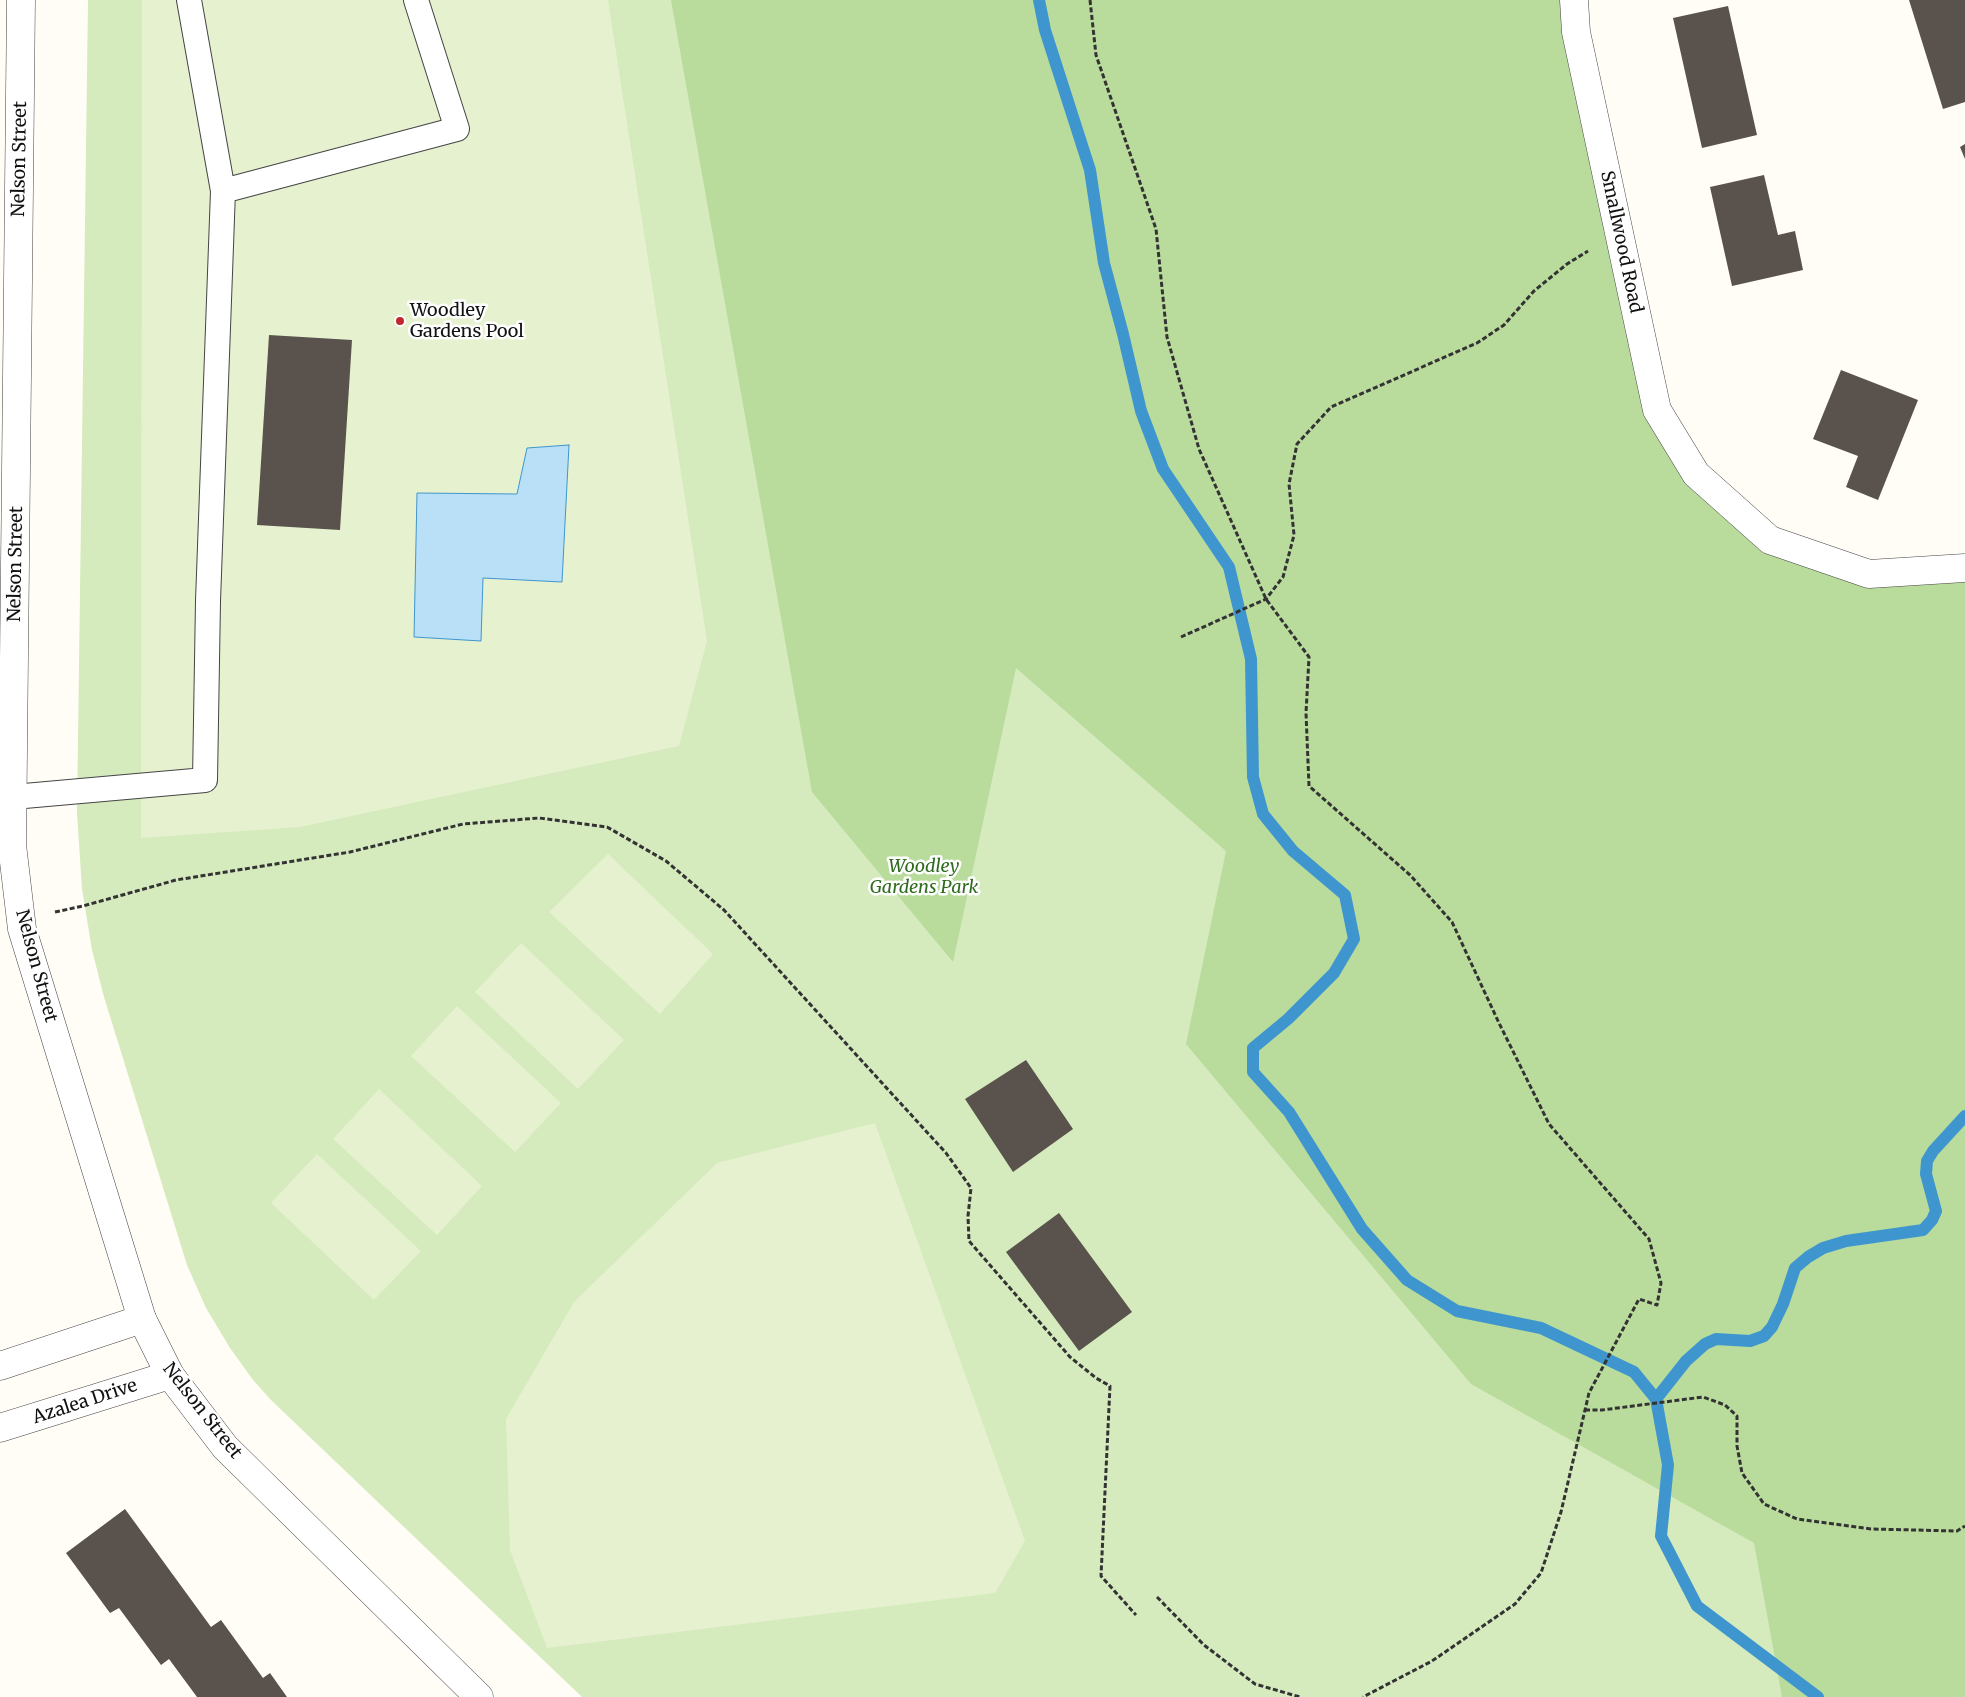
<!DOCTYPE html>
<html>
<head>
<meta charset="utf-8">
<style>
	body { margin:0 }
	canvas { display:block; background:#fffdf5 }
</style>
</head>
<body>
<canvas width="1965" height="1697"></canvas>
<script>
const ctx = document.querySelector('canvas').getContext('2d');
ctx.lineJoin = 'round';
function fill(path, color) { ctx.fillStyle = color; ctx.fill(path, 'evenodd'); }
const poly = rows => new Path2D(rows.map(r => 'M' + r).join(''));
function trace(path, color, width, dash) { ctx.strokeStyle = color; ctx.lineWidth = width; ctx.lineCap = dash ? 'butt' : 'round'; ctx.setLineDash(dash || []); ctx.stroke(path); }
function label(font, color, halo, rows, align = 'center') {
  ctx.font = font + ' Merriweather,serif'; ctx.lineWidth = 5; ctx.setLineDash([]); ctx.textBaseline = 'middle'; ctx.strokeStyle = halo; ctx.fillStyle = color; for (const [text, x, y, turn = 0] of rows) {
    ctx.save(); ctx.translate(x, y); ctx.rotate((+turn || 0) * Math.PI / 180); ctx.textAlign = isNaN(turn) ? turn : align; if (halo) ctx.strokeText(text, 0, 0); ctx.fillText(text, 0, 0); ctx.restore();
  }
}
fill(poly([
	[88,0,1519,0,1965,1697,582,1697,271,1400,253,1380,230,1348,206,1308,187,1265,104,997,92,950,82,889,77,813]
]), '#d5ebbd');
fill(poly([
	[671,0,1574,0,1657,410,1771,540,1869,574,1965,568,1965,1697,1782,1697,1754,1543,1471,1384,1186,1044,1226,851,1016,668,953,962,812,792]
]), '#b9dc9c');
fill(poly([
	[142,0,608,0,707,641,679,746,300,827,141,838],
	[608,854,713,954,660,1014,549,912],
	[521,943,624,1040,578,1089,475,992],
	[457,1006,561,1103,515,1152,411,1056],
	[379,1089,482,1186,437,1235,333,1139],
	[875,1123,1025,1541,995,1593,547,1648,510,1550,506,1419,574,1302,717,1163],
	[317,1154,421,1251,374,1300,271,1203]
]), '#e6f2cf');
const water = poly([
	[569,445,562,582,483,578,481,641,414,637,417,493,517,494,527,448,569,445]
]);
fill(water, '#b9e0f7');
trace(water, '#3f96cf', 1);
trace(poly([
	[1039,0,1045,30,1090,170,1104,263,1123,334,1141,411,1163,469,1229,567,1251,659,1253,777,1263,814,1293,851,1345,895,1354,939,1334,973,1288,1019,1253,1048,1253,1072,1289,1112,1362,1229,1407,1280,1457,1311,1541,1328,1634,1372,1656,1399,1668,1465,1661,1536,1697,1606,1818,1697],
	[1656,1399,1686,1361,1705,1344,1716,1339,1750,1341,1764,1336,1772,1327,1783,1304,1795,1268,1808,1257,1823,1248,1846,1241,1923,1230,1932,1220,1936,1211,1926,1174,1927,1161,1933,1151,1965,1116]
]), '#3f96cf', 12);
fill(poly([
	[1909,0,1965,0,1965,102,1943,109],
	[1728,6,1757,135,1702,148,1673,18],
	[1965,144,1965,159,1960,147],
	[1764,175,1778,235,1795,231,1803,270,1732,286,1710,187],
	[269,335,352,340,340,530,257,525],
	[1841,370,1918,400,1878,500,1846,487,1858,456,1813,439],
	[1026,1060,1073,1129,1013,1172,965,1099],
	[1059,1213,1132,1312,1079,1351,1006,1252],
	[125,1509,211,1627,221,1620,263,1678,270,1673,287,1697,197,1697,169,1659,161,1665,119,1608,110,1613,66,1553]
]), '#5a524d');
const service = poly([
	[223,191,457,129,416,0],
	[13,797,205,780,208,601,223,191,189,0]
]);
const minor = poly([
	[1574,0,1576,32,1657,410,1696,474,1770,540,1869,574,1965,568],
	[0,1366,142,1319],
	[0,1428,170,1375]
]);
const tertiary = poly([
	[21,0,12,845,22,929,142,1319,170,1375,225,1447,479,1697]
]);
trace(service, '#444', 26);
trace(minor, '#444', 29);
trace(tertiary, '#444', 29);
trace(poly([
	[1090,0,1096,55,1156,229,1167,337,1199,449,1266,599,1309,657,1306,713,1309,786,1410,875,1452,922,1499,1023,1549,1124,1649,1239,1661,1283,1657,1305,1639,1299,1589,1393,1561,1512,1541,1573,1515,1604,1432,1661,1363,1697],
	[1181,637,1266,599,1283,577,1294,535,1289,484,1297,444,1331,407,1477,343,1504,325,1534,291,1567,264,1588,251],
	[55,912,83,906,176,880,350,852,463,824,539,818,607,827,666,861,724,910,946,1153,971,1188,968,1216,969,1241,1070,1357,1096,1378,1110,1386,1101,1576,1136,1615],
	[1585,1410,1602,1410,1703,1397,1725,1405,1737,1416,1737,1446,1742,1473,1764,1504,1797,1519,1871,1529,1957,1531,1965,1526],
	[1157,1597,1204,1645,1255,1684,1300,1697]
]), '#333', 3, [5, 2.5]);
trace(service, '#fff', 24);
trace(minor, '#fff', 28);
trace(tertiary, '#fff', 28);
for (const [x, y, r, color] of [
	[400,321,5,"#c4262e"]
]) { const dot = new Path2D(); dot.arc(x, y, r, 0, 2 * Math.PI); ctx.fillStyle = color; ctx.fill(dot); trace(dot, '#fff', 2); }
label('18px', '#111', '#fff', [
	["Nelson Street",20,159,-89],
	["Smallwood Road",1621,242,78],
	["Nelson Street",16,564,-89],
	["Nelson Street",36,966,75],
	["Azalea Drive",85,1402,-18],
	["Nelson Street",202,1411,52]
]);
label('18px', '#111', '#fff', [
	["Woodley",410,311],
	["Gardens Pool",410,332]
], 'left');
label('italic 18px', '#2f6b1f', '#fff', [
	["Woodley",924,867],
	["Gardens Park",924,888]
]);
</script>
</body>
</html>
